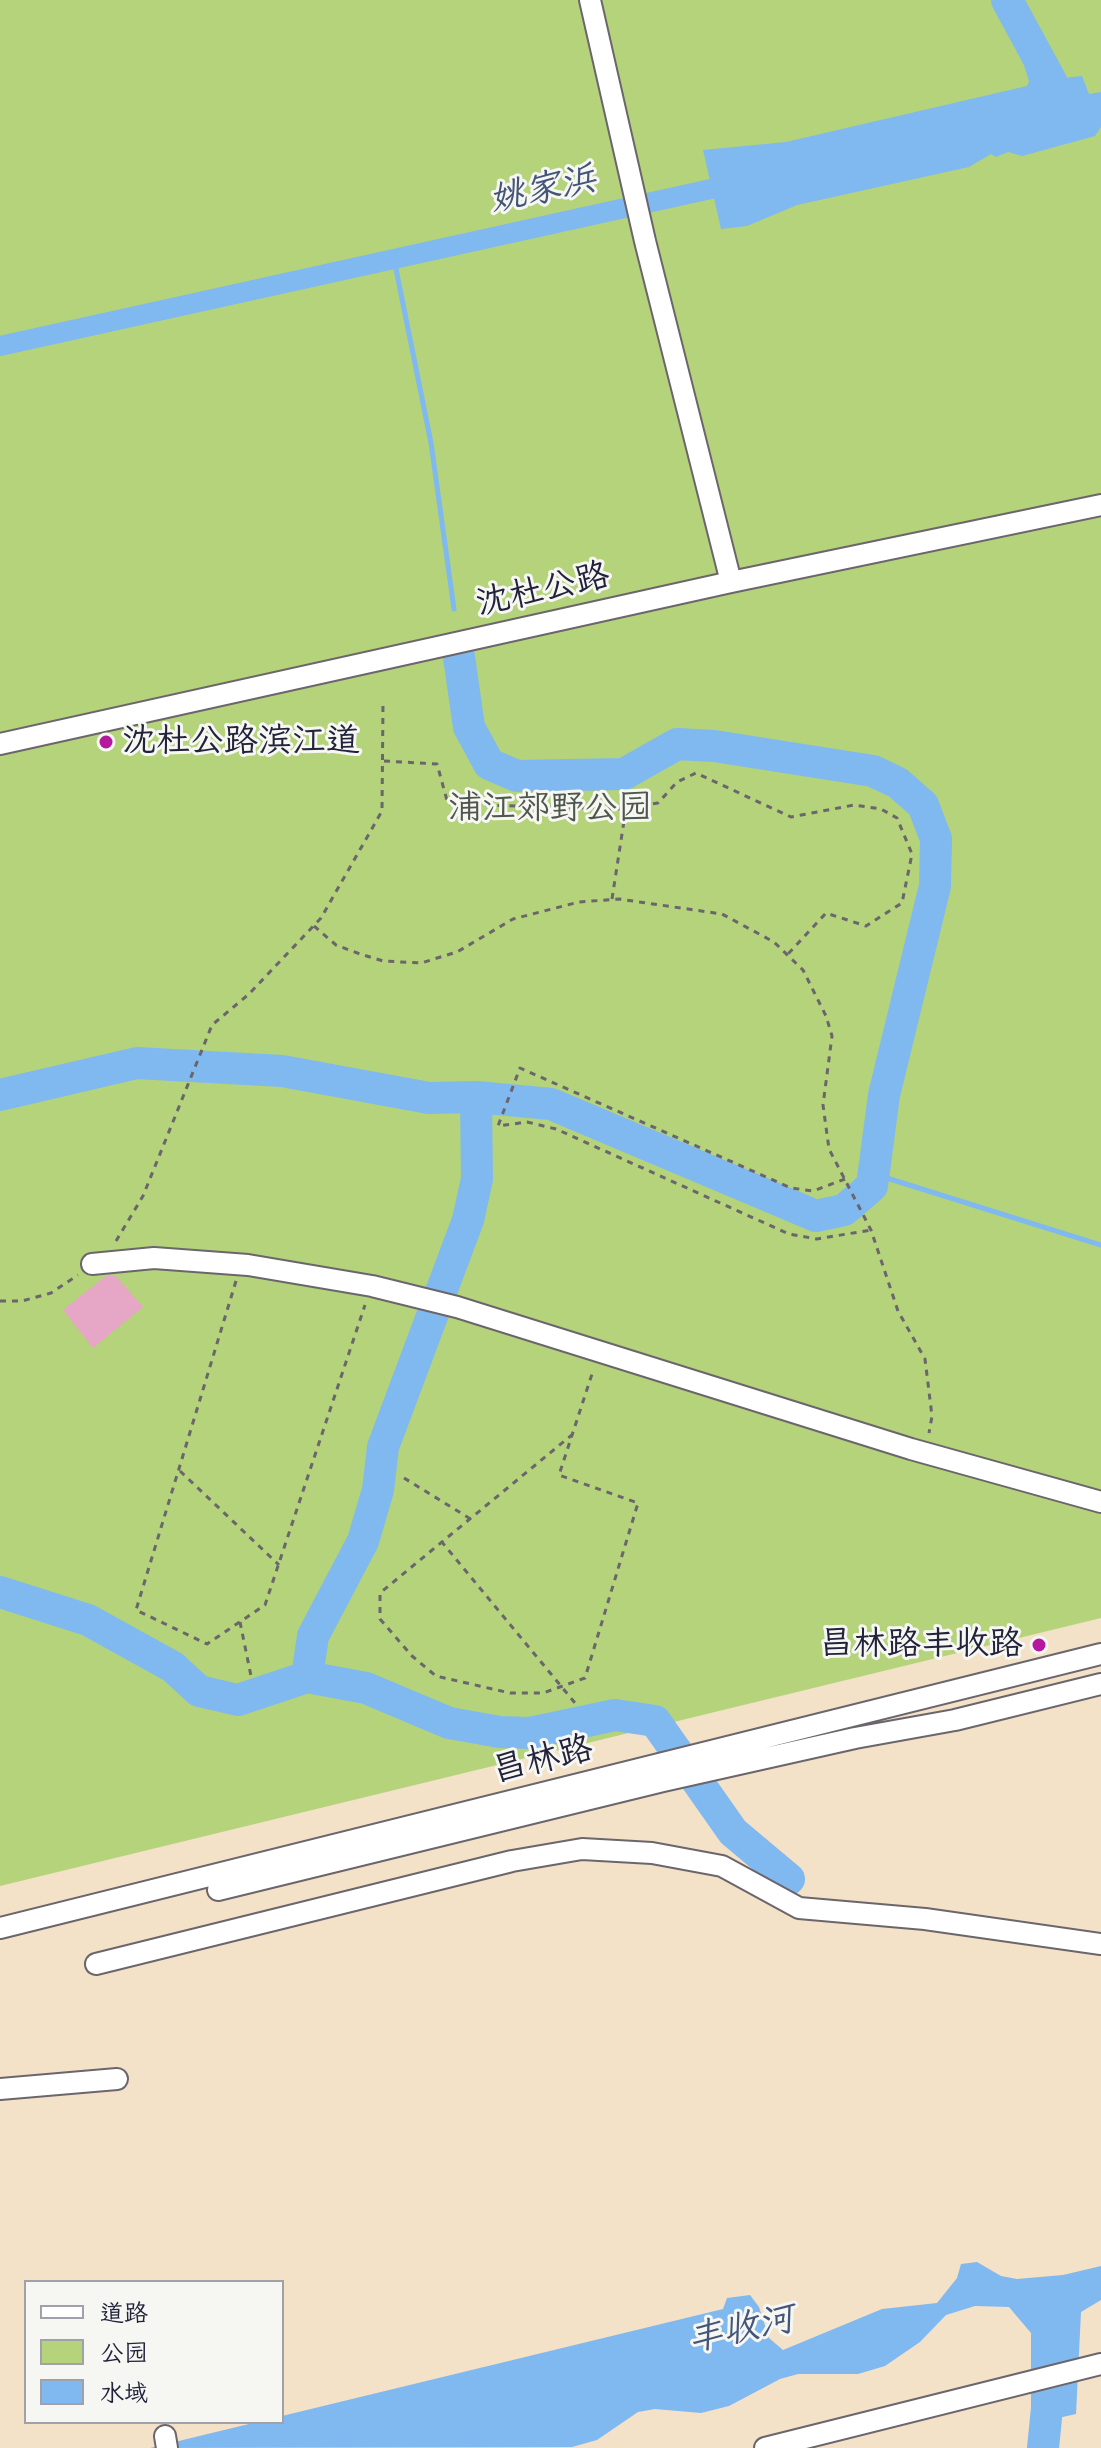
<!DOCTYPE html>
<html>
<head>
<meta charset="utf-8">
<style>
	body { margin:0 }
	#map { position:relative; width:1101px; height:2448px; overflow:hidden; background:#f3e1c8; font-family:Itim,"LXGW WenKai TC",sans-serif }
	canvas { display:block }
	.legend { position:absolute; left:24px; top:2280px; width:260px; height:144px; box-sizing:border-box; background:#f6f6f2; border:2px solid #a1a1a9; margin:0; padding:10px 14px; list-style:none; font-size:24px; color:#22223b }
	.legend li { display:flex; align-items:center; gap:16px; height:40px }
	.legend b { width:40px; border:2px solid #a1a1a9 }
</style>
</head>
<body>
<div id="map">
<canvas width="1101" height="2448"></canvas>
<ul class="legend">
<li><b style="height:10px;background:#fff"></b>道路</li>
<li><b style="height:22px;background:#b4d37b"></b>公园</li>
<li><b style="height:22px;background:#80b8f0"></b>水域</li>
</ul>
</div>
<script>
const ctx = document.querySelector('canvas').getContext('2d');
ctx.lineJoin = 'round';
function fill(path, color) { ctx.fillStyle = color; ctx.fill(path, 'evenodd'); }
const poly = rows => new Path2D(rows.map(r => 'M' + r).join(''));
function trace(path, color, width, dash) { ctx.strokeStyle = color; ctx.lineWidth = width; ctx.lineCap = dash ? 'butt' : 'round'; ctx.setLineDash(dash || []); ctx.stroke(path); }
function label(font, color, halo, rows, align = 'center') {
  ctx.font = font + ' Itim,"LXGW WenKai TC",sans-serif'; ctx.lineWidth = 6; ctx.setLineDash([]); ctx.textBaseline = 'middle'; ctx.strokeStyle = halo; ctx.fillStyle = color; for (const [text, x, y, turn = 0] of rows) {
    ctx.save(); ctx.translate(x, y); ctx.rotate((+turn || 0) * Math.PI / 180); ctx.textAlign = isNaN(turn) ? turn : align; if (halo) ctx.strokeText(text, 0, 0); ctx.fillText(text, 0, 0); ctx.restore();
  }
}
fill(poly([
	[0,0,1101,0,1101,1618,0,1886]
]), '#b4d37b');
fill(poly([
	[1045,39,1064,78,1082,76,1089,94,1101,92,1101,127,1095,136,1022,156,1008,152,996,157,991,154,969,167,797,205,747,226,721,229,703,150,786,142,1027,86,1029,81,1019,49],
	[977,2262,1001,2276,1017,2279,1063,2275,1101,2266,1101,2300,1081,2312,1076,2414,1031,2424,1031,2333,1009,2307,975,2306,946,2315,920,2342,885,2366,858,2374,798,2374,780,2379,729,2406,701,2413,655,2409,638,2412,597,2440,572,2447,150,2448,257,2422,282,2422,282,2416,723,2309,727,2298,750,2295,759,2307,769,2338,783,2350,882,2309,937,2303,957,2278,961,2264]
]), '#80b8f0');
trace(poly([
	[394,259,431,443,454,609],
	[874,1174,1101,1245]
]), '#80b8f0', 5);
trace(poly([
	[0,346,738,183]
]), '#80b8f0', 20);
trace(poly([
	[1007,0,1052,83],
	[0,1095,137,1063,282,1071,429,1098,476,1097,551,1104,816,1216,844,1210,872,1186,884,1095,935,886,936,839,923,805,898,783,873,771,714,746,677,744,624,774,517,776,489,764,469,727,459,657],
	[0,1592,88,1620,173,1667,199,1691,238,1700,307,1677,366,1688,449,1723,500,1732,530,1733,615,1715,655,1721,733,1832,789,1879],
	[307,1677,313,1636,363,1541,378,1490,383,1447,468,1220,477,1179,476,1097],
	[1043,2448,1050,2378]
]), '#80b8f0', 32);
fill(poly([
	[115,1275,143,1307,93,1348,63,1310,106,1276]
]), '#e6a6c5');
const minor = poly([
	[590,0,645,241,731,582],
	[0,744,731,582,1101,505],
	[92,1264,154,1258,248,1265,372,1286,457,1307,911,1449,1101,1502],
	[218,1890,663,1781,855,1738,955,1720,1101,1684],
	[0,1928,1101,1654],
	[96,1964,512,1861,582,1849,652,1853,722,1866,799,1908,925,1919,1101,1944],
	[0,2089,117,2079],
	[165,2436,167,2448],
	[765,2448,1101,2364]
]);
trace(minor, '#6b656c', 24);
trace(poly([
	[384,761,437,764,448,804,617,809,658,803,677,782,696,773,791,817,854,805,881,809,897,818,912,854,902,903,866,926,826,913,788,954],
	[612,899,626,808],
	[314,926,336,945,360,954,383,961,421,963,457,952,513,919,579,902,619,899,722,914,774,942,803,970,826,1016,832,1036,823,1105,829,1149,871,1230,898,1311,925,1359,932,1416,929,1433],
	[845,1179,813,1191,791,1188,520,1068,498,1126,527,1122,556,1129,789,1234,817,1239,871,1230],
	[116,1241,143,1196,212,1025,249,994,321,918,382,811,383,703],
	[236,1281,136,1610,207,1644,265,1605,365,1305],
	[0,1301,22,1301,51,1293,78,1275],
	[573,1434,380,1593,380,1619,412,1656,436,1676,510,1693,543,1693,585,1678,638,1503,559,1475,593,1371],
	[180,1471,279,1565],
	[404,1478,469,1518],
	[441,1541,575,1703],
	[240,1622,251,1676]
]), '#6b656c', 3, [6, 6]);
trace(minor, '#fff', 20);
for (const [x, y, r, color] of [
	[106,742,8,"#b5179e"],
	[1039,1645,8,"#b5179e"]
]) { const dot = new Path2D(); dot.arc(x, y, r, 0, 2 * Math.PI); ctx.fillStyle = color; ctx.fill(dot); trace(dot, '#f6f6f2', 3); }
label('34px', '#22223b', '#f6f6f2', [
	["沈杜公路",543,591,-13],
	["昌林路",543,1761,-14]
]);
label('34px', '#22223b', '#f6f6f2', [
	["沈杜公路滨江道",122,742],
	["昌林路丰收路",1023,1645,"right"]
], 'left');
label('34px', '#4e574e', '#f6f6f2', [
	["浦江郊野公园",550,809]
]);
label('italic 36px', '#43567a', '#f6f6f2', [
	["姚家浜",543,191,-12],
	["丰收河",741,2331,-12]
]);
</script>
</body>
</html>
